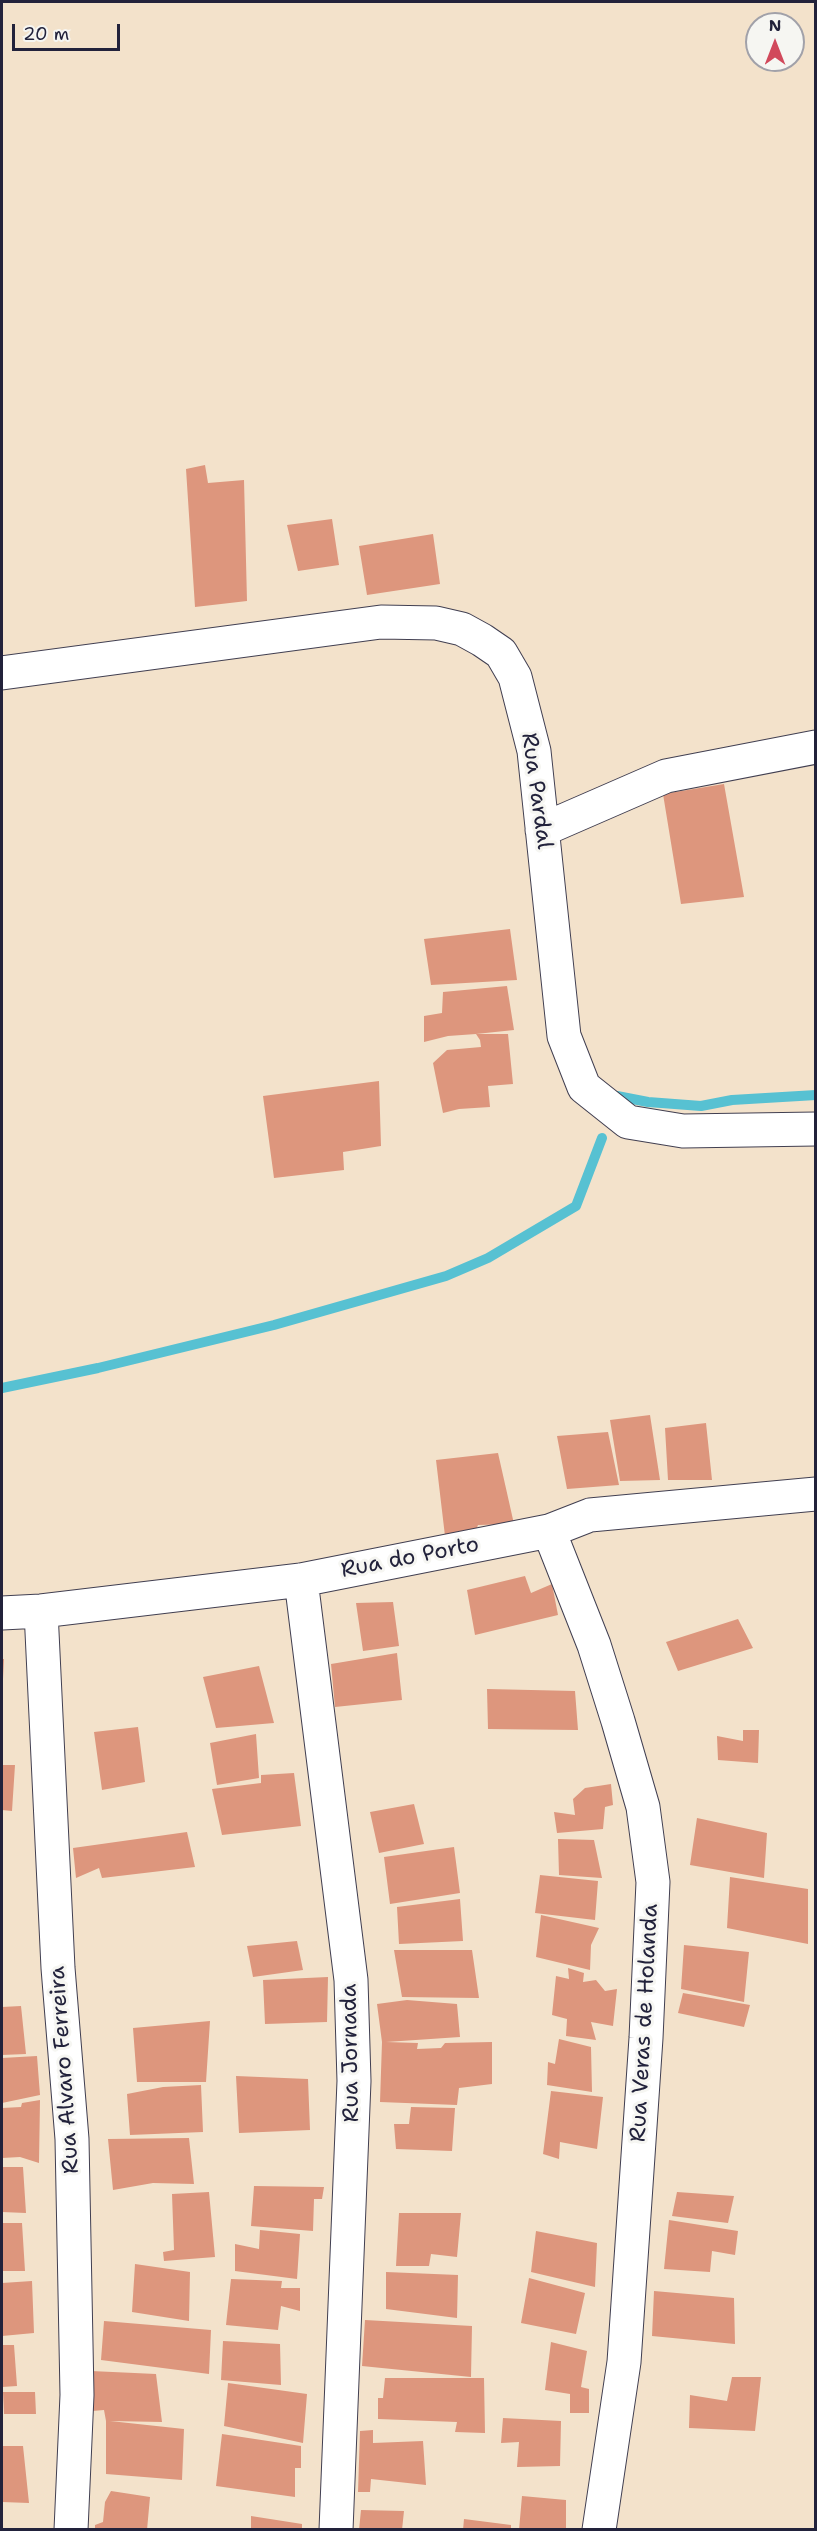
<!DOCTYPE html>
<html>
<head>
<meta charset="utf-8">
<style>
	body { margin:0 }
	#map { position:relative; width:817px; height:2531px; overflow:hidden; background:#f3e2cb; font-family:"Shantell Sans",sans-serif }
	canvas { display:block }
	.frame { position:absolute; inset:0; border:3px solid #22223b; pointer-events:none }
	.north { position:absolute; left:745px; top:12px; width:60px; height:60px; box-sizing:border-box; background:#f6f6f2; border:2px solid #a1a1a9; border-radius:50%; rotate:0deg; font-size:16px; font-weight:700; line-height:24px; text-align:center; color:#22223b }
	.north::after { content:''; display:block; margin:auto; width:21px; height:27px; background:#d1495b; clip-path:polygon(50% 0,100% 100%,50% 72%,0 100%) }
	.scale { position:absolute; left:12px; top:24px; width:108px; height:27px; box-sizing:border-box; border:3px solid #22223b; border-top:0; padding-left:8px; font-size:18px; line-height:21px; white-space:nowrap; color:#22223b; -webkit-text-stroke:4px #f6f6f2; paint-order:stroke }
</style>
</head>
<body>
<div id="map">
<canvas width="817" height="2531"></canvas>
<div class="frame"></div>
<div class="north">N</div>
<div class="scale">20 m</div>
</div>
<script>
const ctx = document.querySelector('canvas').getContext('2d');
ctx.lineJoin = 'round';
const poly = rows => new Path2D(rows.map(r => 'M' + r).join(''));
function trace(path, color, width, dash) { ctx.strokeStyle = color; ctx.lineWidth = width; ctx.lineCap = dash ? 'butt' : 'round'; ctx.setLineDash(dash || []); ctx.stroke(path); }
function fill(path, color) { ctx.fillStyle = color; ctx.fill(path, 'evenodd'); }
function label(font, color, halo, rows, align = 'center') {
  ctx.font = font + ' "Shantell Sans",sans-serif'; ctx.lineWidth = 6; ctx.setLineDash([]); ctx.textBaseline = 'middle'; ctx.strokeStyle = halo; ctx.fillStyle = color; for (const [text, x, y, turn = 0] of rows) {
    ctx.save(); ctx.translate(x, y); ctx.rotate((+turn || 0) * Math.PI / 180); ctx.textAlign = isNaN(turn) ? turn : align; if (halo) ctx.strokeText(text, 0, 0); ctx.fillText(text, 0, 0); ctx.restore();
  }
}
trace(poly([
	[617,1096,648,1102,701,1106,732,1100,816,1095],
	[2,1388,98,1368,274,1325,446,1276,488,1258,576,1206,602,1138]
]), '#57c1d2', 10);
fill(poly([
	[205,465,208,483,244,480,247,601,195,607,186,469],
	[332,519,339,565,298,571,287,525],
	[433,534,440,584,367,595,359,546],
	[724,784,744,897,681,904,663,794],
	[510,929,517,980,431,985,424,939],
	[507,986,514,1030,476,1034,508,1034,513,1084,488,1086,490,1107,459,1109,443,1113,433,1063,447,1050,481,1047,480,1040,476,1034,448,1036,424,1042,424,1016,442,1013,443,992],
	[379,1081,381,1146,343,1152,344,1170,274,1178,263,1096],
	[650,1415,660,1480,620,1481,610,1420],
	[706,1423,712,1480,668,1480,665,1428],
	[608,1432,619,1485,567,1489,557,1436],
	[498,1453,514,1524,478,1525,474,1535,445,1536,436,1460],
	[525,1576,531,1593,552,1584,558,1615,475,1635,467,1590],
	[393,1602,399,1646,363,1651,356,1603],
	[738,1619,753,1648,678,1671,666,1642],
	[397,1653,402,1700,335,1707,331,1664],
	[2,1659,4,1659,3,1679,2,1679],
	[259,1666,274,1723,216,1728,203,1677],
	[487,1689,575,1691,578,1730,488,1729],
	[138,1727,145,1782,102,1790,94,1732],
	[743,1730,759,1730,758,1763,718,1760,717,1736,743,1741],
	[256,1734,259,1778,217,1785,210,1743],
	[2,1765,15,1765,12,1811,2,1810],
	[294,1773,301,1826,222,1835,212,1789,261,1783,261,1775],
	[611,1784,613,1805,605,1807,603,1829,557,1833,554,1812,575,1815,573,1799,585,1788],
	[414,1804,424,1844,379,1853,370,1812],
	[697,1818,767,1833,764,1878,690,1865],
	[187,1832,195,1867,102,1878,99,1868,76,1878,73,1848],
	[558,1839,594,1840,602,1878,559,1875],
	[454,1847,460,1893,390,1904,384,1857],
	[540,1875,598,1881,595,1920,535,1913],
	[730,1877,808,1889,808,1944,727,1928],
	[460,1899,463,1941,399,1944,397,1907],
	[541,1915,599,1928,591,1945,590,1970,536,1957],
	[297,1941,303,1970,253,1977,247,1946],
	[684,1945,749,1952,744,2002,681,1989],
	[394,1950,472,1950,479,1998,402,1997],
	[568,1968,584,1973,583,1982,596,1980,605,1991,617,1989,613,2026,591,2022,596,2040,566,2036,567,2019,552,2015,556,1976,569,1979],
	[328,1977,327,2022,265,2024,263,1980],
	[683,1993,750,2005,744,2027,678,2013],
	[407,2000,457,2004,460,2037,386,2042,418,2043,417,2049,441,2048,445,2043,492,2042,492,2084,459,2088,457,2105,380,2102,382,2042,377,2004],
	[21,2006,26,2054,2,2055,2,2007],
	[210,2021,206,2082,137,2082,133,2028],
	[559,2039,591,2047,592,2092,547,2085,548,2062,555,2064],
	[37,2056,40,2095,2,2103,2,2058],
	[236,2076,308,2079,310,2130,239,2133],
	[201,2085,203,2132,130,2135,127,2094,163,2087],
	[551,2091,603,2097,597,2149,560,2142,559,2159,543,2154],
	[40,2100,39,2163,20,2157,2,2158,2,2108,21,2107,22,2103],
	[411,2107,455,2108,452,2151,396,2149,394,2124,409,2124],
	[189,2138,194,2184,153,2183,113,2190,108,2139],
	[2,2167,23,2167,26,2213,2,2212],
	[254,2186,324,2187,322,2199,314,2199,313,2231,251,2226],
	[209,2192,215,2257,164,2261,163,2252,174,2250,172,2194],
	[677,2192,734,2196,728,2223,672,2216],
	[399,2213,461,2213,457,2257,431,2254,429,2266,396,2266],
	[669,2220,738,2231,735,2255,712,2251,710,2272,664,2269],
	[2,2223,22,2223,25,2271,2,2271],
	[260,2230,300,2234,297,2279,235,2271,235,2244,259,2249],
	[536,2231,597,2243,595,2287,531,2272],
	[135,2264,190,2272,189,2321,132,2312],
	[386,2272,458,2275,457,2318,386,2309],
	[529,2278,585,2293,576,2334,521,2323],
	[231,2279,282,2281,281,2288,300,2288,300,2311,281,2306,278,2330,226,2325],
	[32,2281,34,2333,2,2336,2,2283],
	[654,2291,734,2298,735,2344,652,2336],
	[365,2320,472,2326,471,2377,362,2366],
	[104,2321,211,2330,209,2374,101,2360],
	[223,2341,280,2344,281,2385,221,2380],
	[551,2342,587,2351,581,2387,589,2389,589,2413,570,2413,570,2394,545,2390],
	[2,2345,14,2345,17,2386,2,2387],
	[91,2371,156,2374,162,2422,110,2421,184,2429,182,2480,106,2474,106,2421,104,2410,92,2411],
	[732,2377,761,2377,755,2431,689,2428,690,2395,727,2401],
	[385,2378,484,2378,485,2433,455,2432,457,2422,378,2419,378,2398,383,2398],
	[228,2383,307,2394,303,2443,224,2426],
	[3,2392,35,2392,36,2414,4,2414],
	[503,2418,561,2421,560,2466,517,2467,519,2442,501,2443],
	[373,2430,373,2443,423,2441,426,2485,371,2479,370,2492,358,2492,360,2431],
	[222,2434,301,2446,301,2468,295,2468,295,2497,216,2486],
	[2,2446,23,2446,29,2503,2,2502],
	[111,2491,150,2497,147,2530,95,2530,95,2525,103,2522,105,2502],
	[522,2496,566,2500,566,2530,519,2530],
	[361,2510,404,2511,402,2530,359,2530],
	[251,2516,302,2524,302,2530,251,2530],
	[464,2519,511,2525,511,2530,463,2530]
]), '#dd967d');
const minor = poly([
	[2,673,381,622,436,623,462,629,482,640,501,653,515,677,534,751,564,1036,584,1087,628,1122,683,1131,816,1129],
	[542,830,666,776,816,747],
	[549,1531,594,1645,618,1721,643,1807,653,1882,646,2038,624,2362,599,2530],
	[301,1580,351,1980,354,2081,336,2530],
	[41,1611,58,1968,72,2139,77,2395,71,2530],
	[2,1613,41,1611,301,1580,549,1531,590,1515,816,1494]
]);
trace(minor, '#413f51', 35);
trace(minor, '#fff', 33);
label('22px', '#22223b', '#f6f6f2', [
	["Rua Pardal",536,791,82],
	["Rua do Porto",410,1558,-11],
	["Rua Veras de Holanda",645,2023,-87],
	["Rua Jornada",351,2053,-91],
	["Rua Alvaro Ferreira",65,2070,-94]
]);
</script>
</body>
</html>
